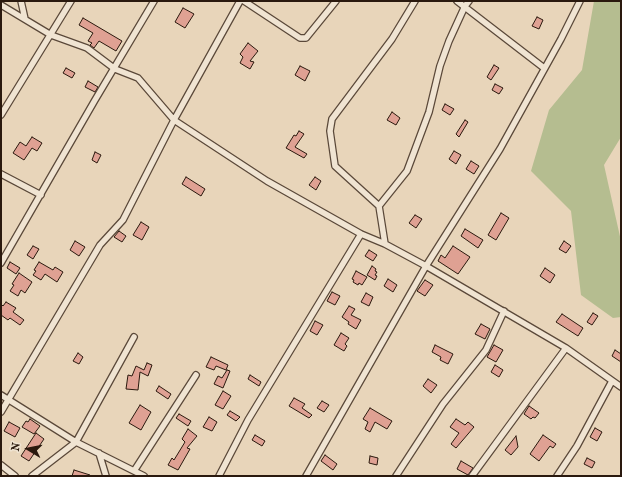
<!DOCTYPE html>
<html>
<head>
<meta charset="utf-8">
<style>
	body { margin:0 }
	#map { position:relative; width:622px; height:477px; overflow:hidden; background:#e8d5ba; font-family:"IM FELL French Canon",serif }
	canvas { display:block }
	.frame { position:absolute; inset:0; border:2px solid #2a190e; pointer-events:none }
	.north { position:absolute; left:8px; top:429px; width:40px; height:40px; -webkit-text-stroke:3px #f0e4d2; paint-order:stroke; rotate:280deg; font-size:11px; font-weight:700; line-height:16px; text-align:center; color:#2a190e }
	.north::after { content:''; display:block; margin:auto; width:14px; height:18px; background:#2a190e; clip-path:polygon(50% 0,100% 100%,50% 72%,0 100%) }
</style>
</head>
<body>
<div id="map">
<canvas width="622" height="477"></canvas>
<div class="frame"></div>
<div class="north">N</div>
</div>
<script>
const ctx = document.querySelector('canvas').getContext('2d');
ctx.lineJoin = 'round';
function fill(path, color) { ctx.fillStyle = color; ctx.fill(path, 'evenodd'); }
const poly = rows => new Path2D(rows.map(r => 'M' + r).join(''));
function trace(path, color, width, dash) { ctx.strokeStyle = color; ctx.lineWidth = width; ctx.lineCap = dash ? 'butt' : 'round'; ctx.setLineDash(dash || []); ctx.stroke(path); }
fill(poly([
	[594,1,621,1,621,137,604,165,621,241,621,317,613,318,581,295,571,211,531,171,549,110,582,70]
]), '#b5bd90');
const building = poly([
	[183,8,194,14,185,28,175,22,183,8],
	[537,17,543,20,539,29,532,26,537,17],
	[83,18,122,41,116,51,99,41,94,48,90,45,92,43,88,41,93,33,79,25,83,18],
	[248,43,258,51,250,61,254,62,250,69,240,63,243,57,240,54,248,43],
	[494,65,499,68,491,80,487,77,494,65],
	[300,66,310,71,305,81,295,75,300,66],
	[66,68,75,73,72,78,63,73,66,68],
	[88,81,98,87,95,92,85,87,88,81],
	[495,84,503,88,499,94,492,90,495,84],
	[445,104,454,109,450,115,442,110,445,104],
	[392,112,400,118,396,125,387,120,392,112],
	[465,120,468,122,459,137,456,134,465,120],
	[299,131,304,134,295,147,307,154,304,158,286,148,294,135,296,136,299,131],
	[32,137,42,143,37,151,32,148,24,160,13,153,20,142,26,146,32,137],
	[454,151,461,155,456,164,449,159,454,151],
	[95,152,101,155,97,163,92,160,95,152],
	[471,161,479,166,474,174,466,169,471,161],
	[186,177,205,189,201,196,182,184,186,177],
	[315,177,321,181,316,190,309,185,315,177],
	[501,213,509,218,496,240,488,235,501,213],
	[415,215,422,219,416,228,409,223,415,215],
	[141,222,149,227,142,240,133,235,141,222],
	[465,229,483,240,478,248,461,236,465,229],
	[119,231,126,236,122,242,114,237,119,231],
	[75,241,85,247,79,256,70,250,75,241],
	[564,241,571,246,566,253,559,249,564,241],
	[33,246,39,249,33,259,27,255,33,246],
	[453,246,470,257,458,274,438,261,441,255,445,258,453,246],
	[369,250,377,255,373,261,365,256,369,250],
	[10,262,20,268,16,274,7,268,10,262],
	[39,262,53,270,55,267,63,272,57,282,45,274,41,280,33,275,36,271,34,270,39,262],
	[372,266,376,269,375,271,377,272,375,275,377,276,375,280,367,275,372,266],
	[545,268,555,275,550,283,540,276,545,268],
	[356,271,367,277,362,285,359,283,358,285,353,282,354,280,352,279,356,271],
	[19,273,32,282,25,293,21,290,18,296,10,291,14,285,12,284,19,273],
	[388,279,397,285,393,292,384,286,388,279],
	[425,280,433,285,425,296,417,291,425,280],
	[332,292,340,296,335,305,327,301,332,292],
	[366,293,373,297,369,306,361,302,366,293],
	[6,302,16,308,13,312,24,320,20,325,10,318,8,320,1,315,1,304,3,306,6,302],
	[349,306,355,309,351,315,361,320,356,329,348,324,349,322,342,317,349,306],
	[593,313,598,316,592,325,587,322,593,313],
	[562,314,583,328,578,336,556,322,562,314],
	[315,321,323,325,317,335,310,331,315,321],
	[481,324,490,329,485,339,475,334,481,324],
	[341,333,349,338,345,344,347,346,344,351,334,345,341,333],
	[435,345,453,354,448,364,440,360,441,357,432,352,435,345],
	[494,345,503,350,496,362,487,357,494,345],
	[615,350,621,354,621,362,612,356,615,350],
	[78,353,83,357,79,364,73,361,78,353],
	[211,357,228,365,226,370,216,366,214,370,206,367,211,357],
	[147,363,152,365,148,376,140,372,138,390,126,389,128,375,132,376,136,366,144,370,147,363],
	[495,365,503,370,499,377,491,372,495,365],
	[227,370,230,371,223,388,214,384,218,376,222,378,227,370],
	[250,375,261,382,259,386,248,379,250,375],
	[428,379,437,385,431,393,423,386,428,379],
	[159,386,171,394,168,399,156,391,159,386],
	[223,391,231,396,223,409,215,405,223,391],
	[294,398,305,404,302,408,312,415,309,418,289,406,294,398],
	[322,401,329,405,324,412,317,408,322,401],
	[140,405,151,412,141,430,129,423,140,405],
	[529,406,539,413,535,418,533,417,531,419,524,414,529,406],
	[370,408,392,421,387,429,375,422,370,432,365,429,368,422,363,419,370,408],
	[230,411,240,417,236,421,227,415,230,411],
	[179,414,191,421,188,426,176,418,179,414],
	[209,417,217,422,212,431,203,427,209,417],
	[30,419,40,426,34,434,22,427,26,421,28,422,30,419],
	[456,419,465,425,468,422,474,427,456,448,451,444,459,433,450,427,456,419],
	[9,422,20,428,15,437,4,431,9,422],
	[595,428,602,432,597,441,590,437,595,428],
	[188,429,197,436,187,448,190,449,178,470,168,465,172,458,174,460,185,442,182,439,188,429],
	[36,433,44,439,29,461,21,456,36,433],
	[255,435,265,441,262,446,252,440,255,435],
	[543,435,556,444,553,448,550,446,539,461,530,454,543,435],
	[516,436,518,447,511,455,505,450,516,436],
	[325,455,337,464,333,470,321,461,325,455],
	[370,456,378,458,377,465,369,463,370,456],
	[587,458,595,462,592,468,584,464,587,458],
	[461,461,473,468,468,475,457,469,461,461],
	[74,470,90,475,90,476,72,476,74,470]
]);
fill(building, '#dfa193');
trace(building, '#2a190e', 1);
const minor = poly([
	[21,1,25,19],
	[244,1,300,38,306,38,336,1],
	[457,1,544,68],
	[1,5,51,35,87,48,115,69,138,78,174,120,267,181,361,234,385,244,426,266,566,348,621,387],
	[1,115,71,1],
	[1,174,41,195],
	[379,206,407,171,429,112,440,66,449,41,465,6,469,1],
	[385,244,379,206,335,166,330,131,332,119,392,39,415,1],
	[1,263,95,100,154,1],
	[1,395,76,442,144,476],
	[1,412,100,245,123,220,174,120,240,1],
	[99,453,106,476],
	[1,465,15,476],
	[134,471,196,375],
	[32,476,76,442,134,337],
	[219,476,248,420,361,234],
	[306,476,426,266,500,149,561,39,580,1],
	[396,476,443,404,486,350,504,311],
	[472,476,566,348],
	[557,476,577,446,612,381]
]);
trace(minor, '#5a4839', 8);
trace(minor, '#f0e4d2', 5.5);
</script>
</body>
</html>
